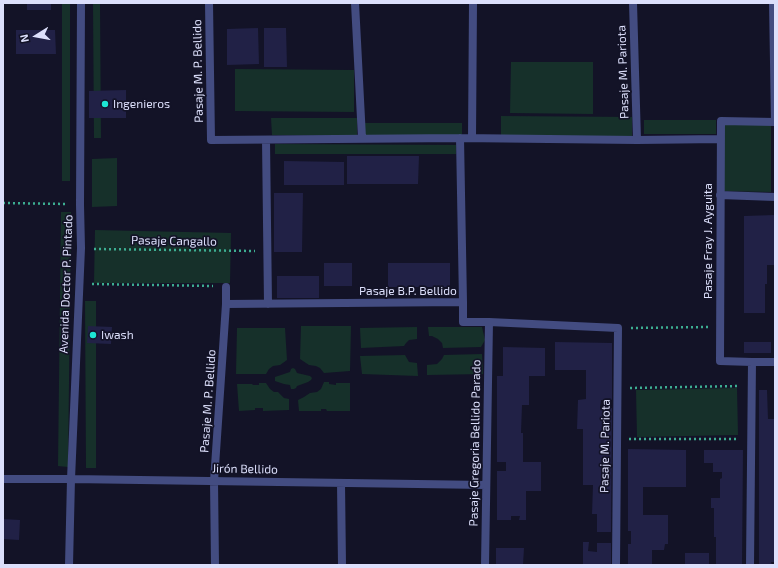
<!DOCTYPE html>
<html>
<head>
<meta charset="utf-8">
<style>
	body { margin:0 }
	#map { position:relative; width:778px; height:568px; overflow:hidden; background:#131327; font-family:"Exo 2",sans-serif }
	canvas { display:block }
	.frame { position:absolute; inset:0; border:4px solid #dcdffb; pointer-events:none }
	.north { position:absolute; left:16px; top:16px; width:40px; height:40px; -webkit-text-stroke:3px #131327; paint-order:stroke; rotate:259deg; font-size:11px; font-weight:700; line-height:16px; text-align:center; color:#dcdffb }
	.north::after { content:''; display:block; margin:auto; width:14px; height:18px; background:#dcdffb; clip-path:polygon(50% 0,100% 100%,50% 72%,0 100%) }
</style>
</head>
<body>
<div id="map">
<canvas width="778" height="568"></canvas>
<div class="frame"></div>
<div class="north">N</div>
</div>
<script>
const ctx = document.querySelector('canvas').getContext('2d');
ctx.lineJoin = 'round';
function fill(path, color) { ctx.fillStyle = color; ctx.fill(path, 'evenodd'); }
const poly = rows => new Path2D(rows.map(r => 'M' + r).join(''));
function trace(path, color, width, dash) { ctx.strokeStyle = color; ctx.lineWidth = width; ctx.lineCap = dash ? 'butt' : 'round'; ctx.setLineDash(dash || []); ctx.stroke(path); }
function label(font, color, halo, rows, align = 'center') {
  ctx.font = font + ' "Exo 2",sans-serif'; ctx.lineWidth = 3.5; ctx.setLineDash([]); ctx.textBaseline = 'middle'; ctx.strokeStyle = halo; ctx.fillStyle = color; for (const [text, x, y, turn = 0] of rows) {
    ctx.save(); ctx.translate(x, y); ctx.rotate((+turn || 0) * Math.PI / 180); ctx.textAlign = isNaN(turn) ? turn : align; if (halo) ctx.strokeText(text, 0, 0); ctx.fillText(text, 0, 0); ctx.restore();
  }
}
fill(poly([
	[62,3,70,3,70,181,62,181],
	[93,3,100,3,101,138,94,138],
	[511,62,593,62,593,114,510,113],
	[235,69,354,70,354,112,235,111],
	[501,116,632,117,632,138,501,137],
	[271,118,357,118,357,136,272,135],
	[644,120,716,120,716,134,644,134],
	[365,123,462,123,462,135,365,135],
	[724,125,771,125,771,192,723,191],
	[275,144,456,145,456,154,275,154],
	[117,158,117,206,92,207,92,159],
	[61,212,71,212,68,467,58,466],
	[95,230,231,233,230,283,94,283],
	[85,301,96,301,96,468,86,468],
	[301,326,351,326,350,371,324,373,320,368,316,366,309,365,300,359],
	[417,327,417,339,409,340,406,343,404,346,361,348,360,328],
	[428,327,482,327,485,340,481,347,443,348,442,343,438,339,432,336,429,336],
	[237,328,285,328,287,360,280,365,273,366,269,369,266,374,236,374],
	[482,354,483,374,427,375,427,365,437,364,442,359,444,355],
	[405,355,409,362,417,363,418,376,362,374,360,356],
	[293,368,295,369,297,373,310,376,312,378,311,380,308,382,297,386,296,388,294,389,291,389,290,385,284,384,275,381,275,377,290,372,291,369],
	[324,382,329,382,329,384,336,385,336,383,350,383,350,411,327,411,326,409,321,409,321,411,299,411,298,400,304,397,310,393,317,392,321,389],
	[259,383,266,383,270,389,274,392,278,392,284,398,289,399,289,410,263,411,263,408,255,408,255,410,239,411,237,384,252,384,253,385,259,385],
	[737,388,738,435,637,437,636,390]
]), '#16302a');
fill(poly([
	[27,3,51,3,51,10,27,10],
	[258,28,259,64,227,65,227,29],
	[264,28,286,28,287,67,264,67],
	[16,30,55,30,56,54,16,54],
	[126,90,126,118,89,118,89,91],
	[347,156,419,156,418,184,347,184],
	[284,161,344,162,344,185,284,185],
	[274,193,303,193,302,252,274,252],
	[775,215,775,265,767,265,767,284,765,284,765,313,744,313,744,216],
	[324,263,352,263,352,286,324,286],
	[388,263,450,263,450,287,388,287],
	[277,276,319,276,319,298,277,298],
	[88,326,112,327,111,344,87,343],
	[555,342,612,343,612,400,601,400,600,408,612,408,611,532,597,532,597,514,592,514,593,485,583,485,583,429,577,429,578,400,586,399,586,370,555,370],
	[744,342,771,342,771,353,744,353],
	[503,347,545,348,545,376,529,376,529,405,522,405,521,433,523,433,523,462,541,462,541,491,526,491,526,520,519,520,520,516,511,516,511,520,497,520,497,471,506,471,506,462,497,462,497,376,503,376],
	[759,390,767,390,768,419,775,419,775,562,771,562,772,565,759,565],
	[628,449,686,450,686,487,643,487,643,515,668,515,668,544,665,544,664,550,652,550,652,565,628,565,628,544,631,544,631,531,628,531],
	[704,450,743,450,742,565,716,565,716,537,714,537,714,508,711,508,711,498,720,498,720,479,722,478,722,472,713,472,713,463,704,463],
	[3,519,20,520,19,540,3,539],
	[583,542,589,542,588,551,597,552,597,543,611,543,611,565,583,565],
	[496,548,524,548,523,565,496,565],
	[685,553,709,553,709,565,685,565]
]), '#212146');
trace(poly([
	[3,203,66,204],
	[94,249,255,251],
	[92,284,213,286],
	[631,328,708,327],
	[630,388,739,386],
	[629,439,738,439]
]), '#3dae92', 2.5, [2, 3]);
trace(poly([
	[209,3,211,140,460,138,637,140,721,139],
	[355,3,362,138],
	[633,3,637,140],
	[773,3,775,122,721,121,720,361,752,362,775,362],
	[460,138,463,302],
	[472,138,473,3],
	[266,140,268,304],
	[720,195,775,197],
	[226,304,463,302,463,322,489,322,618,328,616,565],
	[3,479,71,479,486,485],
	[341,483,342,565],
	[69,565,71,479,81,248,80,205,81,3],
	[215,565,214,481,226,304,226,287],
	[485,565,489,322],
	[750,565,752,362]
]), '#434c81', 8);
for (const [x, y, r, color] of [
	[105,104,4,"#1de7d4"],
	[93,335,4,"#1de7d4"]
]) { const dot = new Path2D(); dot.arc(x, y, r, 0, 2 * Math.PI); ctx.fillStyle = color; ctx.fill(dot); trace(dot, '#131327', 1.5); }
label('12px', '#dcdffb', '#131327', [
	["Pasaje M. P. Bellido",198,71,-91],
	["Pasaje M. Pariota",623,72,-92],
	["Pasaje Cangallo",174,241,1],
	["Pasaje Fray J. Ayguita",708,241,-90],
	["Avenida Doctor P. Pintado",66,284,-88],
	["Pasaje B.P. Bellido",408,291],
	["Pasaje M. P. Bellido",208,401,-86],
	["Pasaje Gregoria Bellido Parado",475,443,-89],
	["Pasaje M. Pariota",605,446,-89],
	["Jirón Bellido",245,469,1]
]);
label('12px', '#dcdffb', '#131327', [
	["Ingenieros",113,104],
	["Iwash",101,335]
], 'left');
</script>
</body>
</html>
